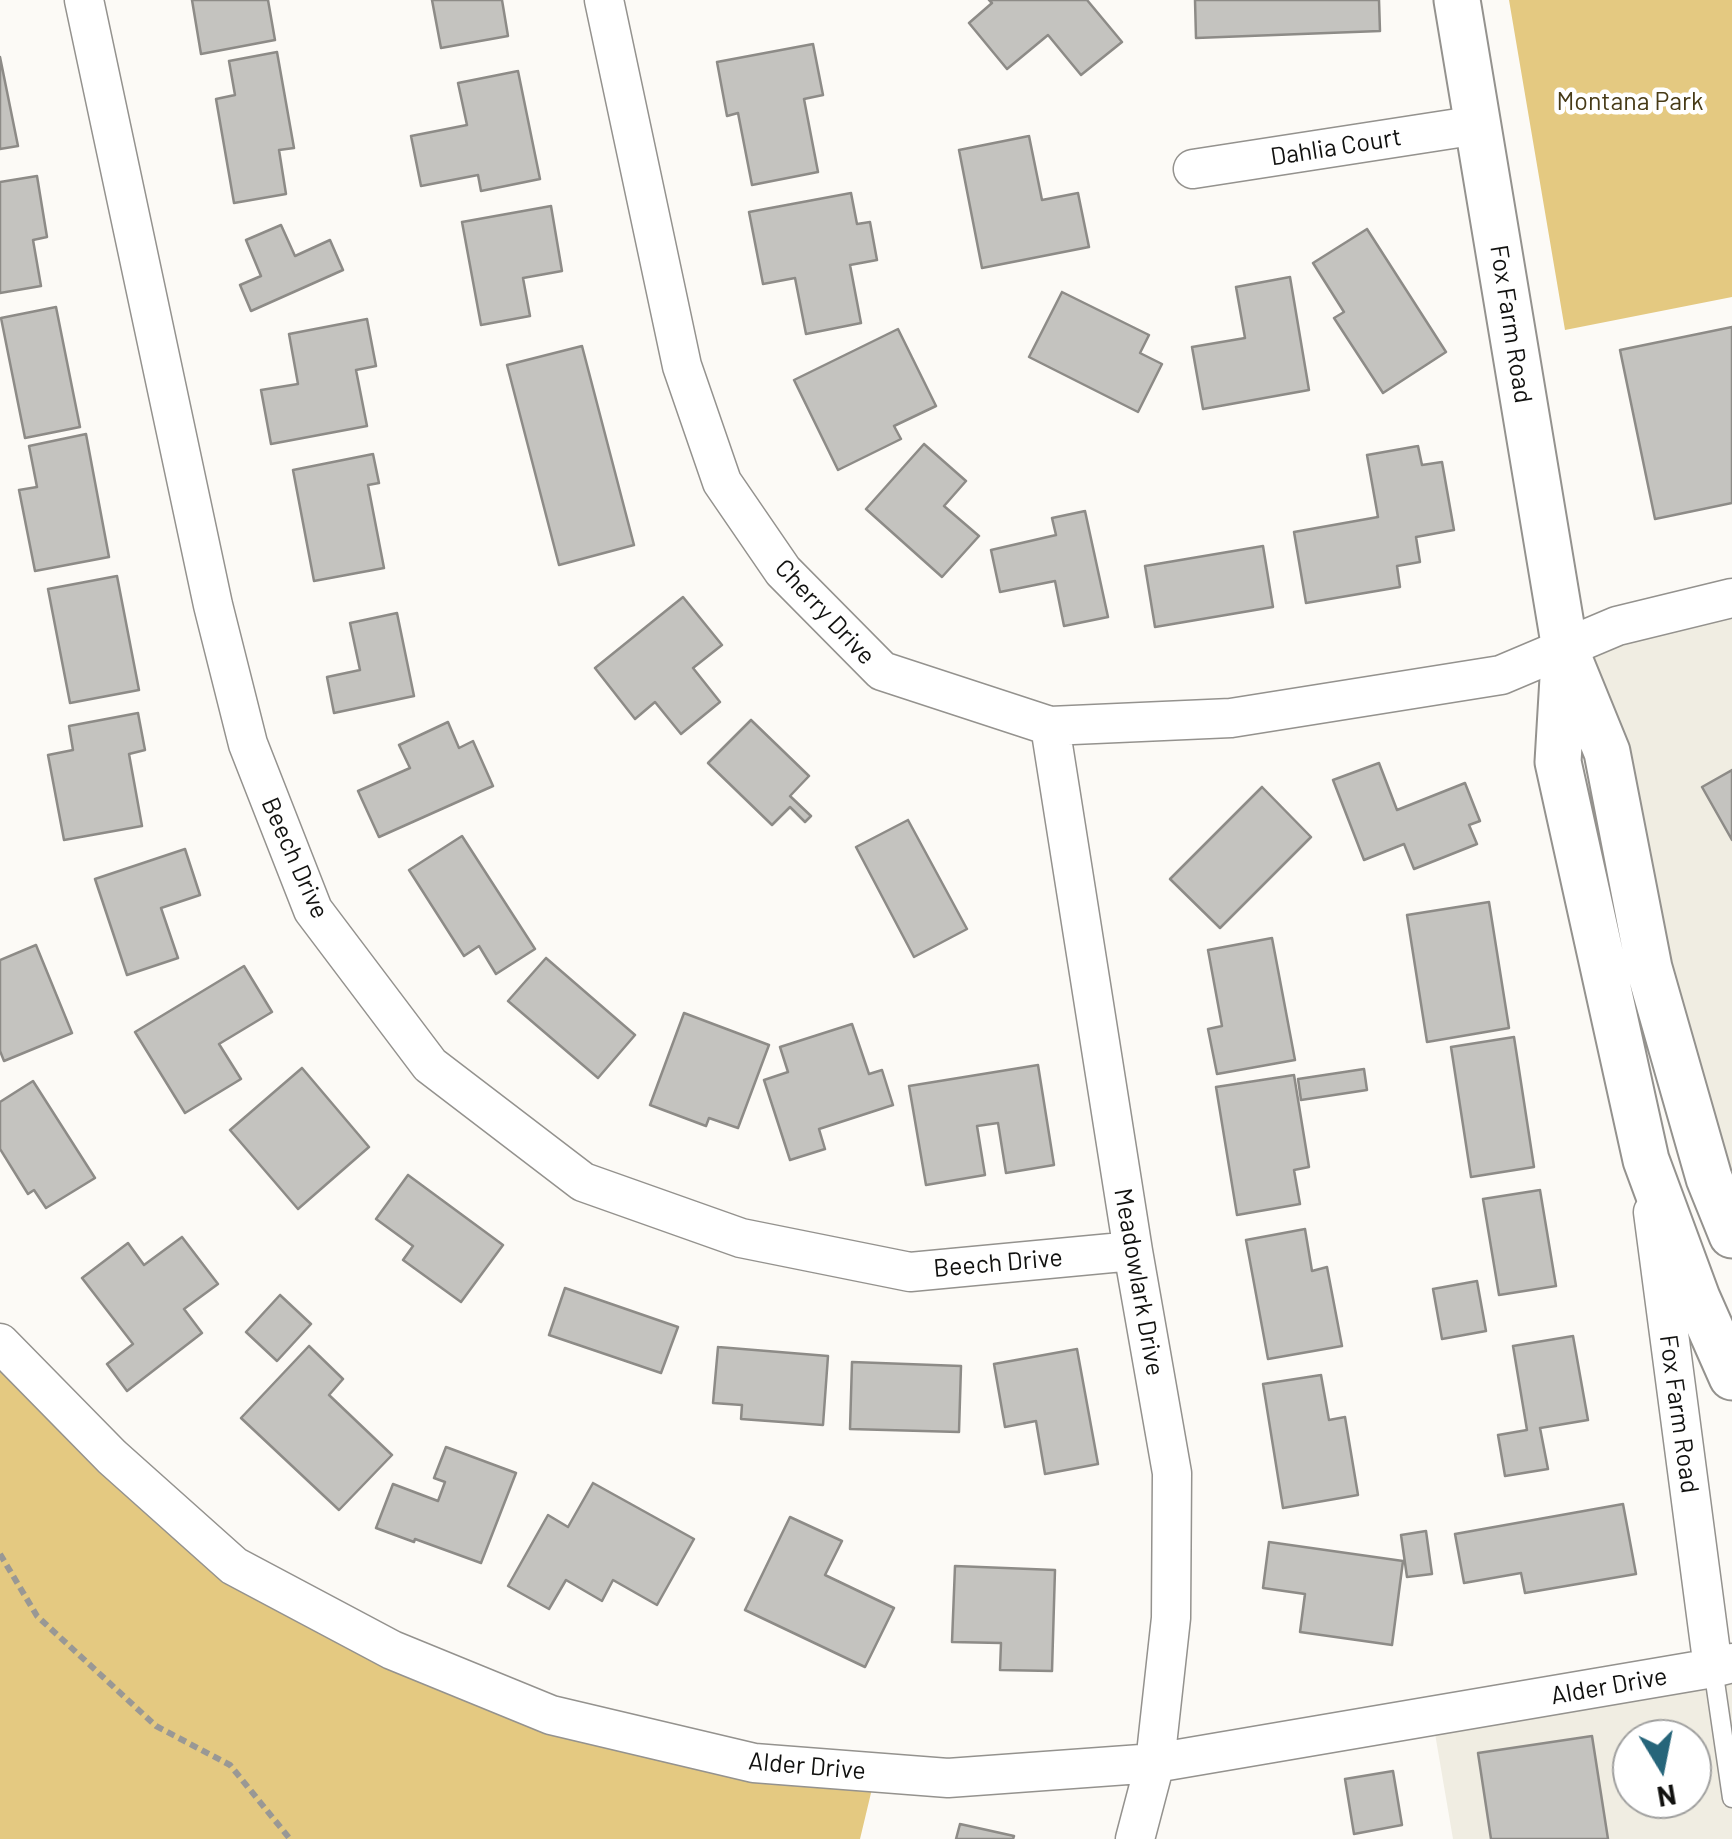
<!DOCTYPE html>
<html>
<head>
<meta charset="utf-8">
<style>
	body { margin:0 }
	#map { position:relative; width:1732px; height:1839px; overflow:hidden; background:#fcfaf6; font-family:Barlow,sans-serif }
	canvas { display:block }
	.north { position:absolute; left:1612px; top:1719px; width:100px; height:100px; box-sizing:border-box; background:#fff; border:2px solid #a0a09f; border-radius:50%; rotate:170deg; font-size:28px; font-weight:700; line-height:40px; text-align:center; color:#11110f }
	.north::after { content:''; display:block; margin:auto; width:35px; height:45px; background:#26657a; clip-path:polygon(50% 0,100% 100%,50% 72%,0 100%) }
</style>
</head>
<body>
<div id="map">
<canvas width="1732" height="1839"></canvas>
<div class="north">N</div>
</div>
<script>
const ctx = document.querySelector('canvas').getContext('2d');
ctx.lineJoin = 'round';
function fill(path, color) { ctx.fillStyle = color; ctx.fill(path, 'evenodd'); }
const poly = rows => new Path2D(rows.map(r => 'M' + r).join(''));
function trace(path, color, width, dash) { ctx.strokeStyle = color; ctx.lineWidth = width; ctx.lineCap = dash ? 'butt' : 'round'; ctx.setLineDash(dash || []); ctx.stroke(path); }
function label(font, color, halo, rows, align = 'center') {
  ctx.font = font + ' Barlow,sans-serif'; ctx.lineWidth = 9; ctx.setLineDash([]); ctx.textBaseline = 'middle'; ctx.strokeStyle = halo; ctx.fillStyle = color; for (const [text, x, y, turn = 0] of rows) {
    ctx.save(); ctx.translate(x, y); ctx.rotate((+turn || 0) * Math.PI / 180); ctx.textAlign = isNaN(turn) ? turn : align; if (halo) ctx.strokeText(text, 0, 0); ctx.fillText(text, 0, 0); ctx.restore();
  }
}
fill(poly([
	[1732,598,1732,1235,1565,649],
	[1732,1663,1732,1839,1453,1839,1432,1716],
	[1632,1739,1692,1739,1692,1799,1632,1799]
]), '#f0ede2');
fill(poly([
	[1509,0,1732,0,1732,297,1565,330],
	[0,1341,234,1566,551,1715,876,1772,860,1839,0,1839]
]), '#e4c981');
const building = poly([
	[192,0,268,0,275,40,201,54,192,0],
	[432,0,502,0,508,36,441,48,432,0],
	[989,0,1087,0,1122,42,1081,75,1048,35,1007,69,969,23,992,3,989,0],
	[1195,0,1379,0,1380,31,1196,38,1195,0],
	[813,44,823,95,804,99,818,172,752,185,738,113,727,116,717,62,813,44],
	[277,52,294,148,279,150,286,194,234,203,216,99,235,95,229,61,277,52],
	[0,57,18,146,0,149,0,57],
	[518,71,540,179,481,191,478,175,421,186,411,136,467,125,458,83,518,71],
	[1029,136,1042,200,1078,193,1089,247,982,268,959,150,1029,136],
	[37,176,47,237,33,240,41,286,0,293,0,182,37,176],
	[851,193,857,224,870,222,877,260,850,265,861,323,806,334,795,278,763,284,749,212,851,193],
	[551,206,562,271,523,278,530,316,481,325,462,222,551,206],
	[281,225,295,256,330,240,343,270,251,311,240,285,261,276,246,240,281,225],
	[1367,229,1446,352,1383,393,1334,318,1344,312,1313,263,1367,229],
	[1290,277,1309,390,1203,409,1192,347,1245,338,1236,287,1290,277],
	[1062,292,1149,335,1140,353,1162,364,1138,412,1029,357,1062,292],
	[56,307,80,427,25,438,1,318,56,307],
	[367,319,376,366,356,370,367,426,271,444,261,390,298,384,289,334,367,319],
	[1732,327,1732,503,1655,519,1620,350,1732,327],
	[898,329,936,406,894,426,901,439,838,470,794,380,898,329],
	[582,346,634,545,559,565,507,365,582,346],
	[86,434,109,557,35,571,19,490,37,487,29,446,86,434],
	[924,444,966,481,944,506,979,536,942,577,866,509,924,444],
	[1418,446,1422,465,1442,462,1454,530,1416,537,1420,562,1397,566,1400,587,1306,603,1294,532,1378,517,1367,455,1418,446],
	[373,454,379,483,368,485,384,568,314,581,293,470,373,454],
	[1085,511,1108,617,1064,626,1055,581,1000,592,991,550,1056,535,1052,518,1085,511],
	[1263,546,1273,607,1155,627,1145,566,1263,546],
	[117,576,139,690,70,703,48,589,117,576],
	[683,597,722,645,693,668,720,702,681,734,655,702,635,719,595,668,683,597],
	[397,613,414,696,334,713,327,677,360,670,350,623,397,613],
	[138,713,145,750,129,754,142,826,64,840,48,755,73,750,69,726,138,713],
	[751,720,809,776,790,796,811,816,805,822,790,807,772,825,708,763,751,720],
	[448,722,459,748,473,741,493,786,379,837,358,791,410,768,399,745,448,722],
	[1379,763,1397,810,1465,783,1480,821,1469,825,1477,844,1414,869,1404,844,1364,860,1333,780,1379,763],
	[1732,770,1732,840,1702,787,1732,770],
	[1262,787,1311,837,1220,928,1170,879,1262,787],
	[908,820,967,929,914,957,856,847,908,820],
	[462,836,535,949,496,974,479,946,464,956,409,870,462,836],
	[185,849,200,895,161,908,178,958,127,975,95,879,185,849],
	[1489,902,1509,1028,1427,1042,1407,915,1489,902],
	[1272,938,1295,1060,1217,1074,1208,1029,1222,1026,1208,950,1272,938],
	[36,945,72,1033,4,1061,0,1051,0,960,36,945],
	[546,958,635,1035,598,1078,508,1001,546,958],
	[244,966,272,1012,219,1044,241,1079,185,1113,135,1032,244,966],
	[684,1013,769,1045,738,1128,709,1118,706,1126,650,1105,684,1013],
	[852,1024,869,1074,882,1070,893,1105,819,1129,825,1149,790,1160,764,1080,788,1072,780,1047,852,1024],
	[1514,1037,1534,1167,1471,1177,1451,1047,1514,1037],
	[1038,1065,1054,1165,1006,1173,998,1123,977,1126,985,1175,926,1185,909,1086,1038,1065],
	[302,1068,369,1147,298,1209,230,1130,302,1068],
	[1364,1069,1367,1090,1301,1100,1298,1079,1364,1069],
	[1294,1075,1309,1167,1294,1170,1300,1204,1237,1215,1216,1087,1294,1075],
	[33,1081,95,1178,46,1208,34,1190,28,1194,0,1149,0,1102,33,1081],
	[408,1175,503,1245,461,1302,403,1260,413,1246,376,1219,408,1175],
	[1540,1190,1556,1286,1499,1295,1483,1199,1540,1190],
	[1305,1229,1312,1271,1327,1267,1342,1346,1268,1359,1246,1240,1305,1229],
	[182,1237,218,1284,184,1309,202,1333,127,1391,107,1364,133,1344,82,1278,128,1243,144,1265,182,1237],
	[1477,1281,1486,1331,1442,1339,1433,1289,1477,1281],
	[565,1288,678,1327,661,1373,549,1335,565,1288],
	[280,1295,311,1324,277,1361,246,1332,280,1295],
	[1573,1336,1588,1420,1540,1428,1548,1469,1505,1476,1498,1435,1527,1430,1513,1346,1573,1336],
	[309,1346,343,1379,329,1395,392,1455,339,1510,241,1418,309,1346],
	[718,1347,828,1356,823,1425,741,1419,742,1405,713,1403,718,1347],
	[1077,1349,1098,1464,1045,1474,1036,1421,1005,1427,994,1364,1077,1349],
	[852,1362,961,1366,959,1432,850,1429,852,1362],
	[1321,1375,1329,1420,1345,1417,1358,1495,1283,1508,1263,1384,1321,1375],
	[446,1447,516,1473,481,1563,415,1539,414,1542,376,1528,393,1484,438,1501,445,1482,434,1478,446,1447],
	[593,1483,694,1539,657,1605,613,1580,602,1601,566,1580,549,1609,508,1586,548,1515,568,1527,593,1483],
	[1623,1504,1636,1574,1525,1593,1521,1573,1464,1583,1455,1534,1623,1504],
	[790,1517,842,1541,825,1575,894,1608,865,1667,745,1610,790,1517],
	[1426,1531,1432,1574,1407,1577,1401,1535,1426,1531],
	[1269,1542,1403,1561,1392,1645,1300,1632,1305,1594,1263,1588,1269,1542],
	[955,1566,1055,1570,1052,1671,1000,1670,1001,1643,952,1642,955,1566],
	[1592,1736,1608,1839,1491,1839,1478,1753,1592,1736],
	[1393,1771,1402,1825,1354,1834,1345,1779,1393,1771],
	[960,1824,1014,1836,1013,1839,956,1839,960,1824]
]);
fill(building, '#c4c3bf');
trace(building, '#8d8b87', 2.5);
const service = poly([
	[1713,1668,1732,1798]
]);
const minor = poly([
	[84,0,213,605,248,744,313,910,430,1065,583,1182,741,1238,910,1272,1133,1251],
	[604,0,682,366,722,482,783,571,882,671,1050,726,1231,718,1501,675,1617,626,1732,598],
	[1193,169,1478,125],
	[1050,726,1133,1251,1172,1473,1171,1618,1155,1763,1135,1839],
	[1653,1212,1713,1668],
	[0,1343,112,1457,234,1566,392,1650,551,1715,754,1763,948,1778,1155,1763,1713,1668,1732,1663]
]);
const tertiary = poly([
	[1457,0,1565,649,1607,752,1649,968,1709,1178,1732,1235],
	[1564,661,1558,762,1646,1160,1697,1298,1732,1377]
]);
trace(service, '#94928e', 21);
trace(minor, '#94928e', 41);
trace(tertiary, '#94928e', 49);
trace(poly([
	[0,1554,37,1616,156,1726,230,1765,290,1839]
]), '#999895', 6, [8, 5]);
trace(service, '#fff', 18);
trace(minor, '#fff', 38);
trace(tertiary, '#fff', 45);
label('25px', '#463a16', '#fff', [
	["Montana Park",1630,102]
]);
label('25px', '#11110f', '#fff', [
	["Dahlia Court",1336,147,-9],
	["Fox Farm Road",1511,324,81],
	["Cherry Drive",825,612,47],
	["Beech Drive",295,858,66],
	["Beech Drive",998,1263,-5],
	["Meadowlark Drive",1139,1282,80],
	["Fox Farm Road",1679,1414,82],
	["Alder Drive",1609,1686,-10],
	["Alder Drive",807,1766,5]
]);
</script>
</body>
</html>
